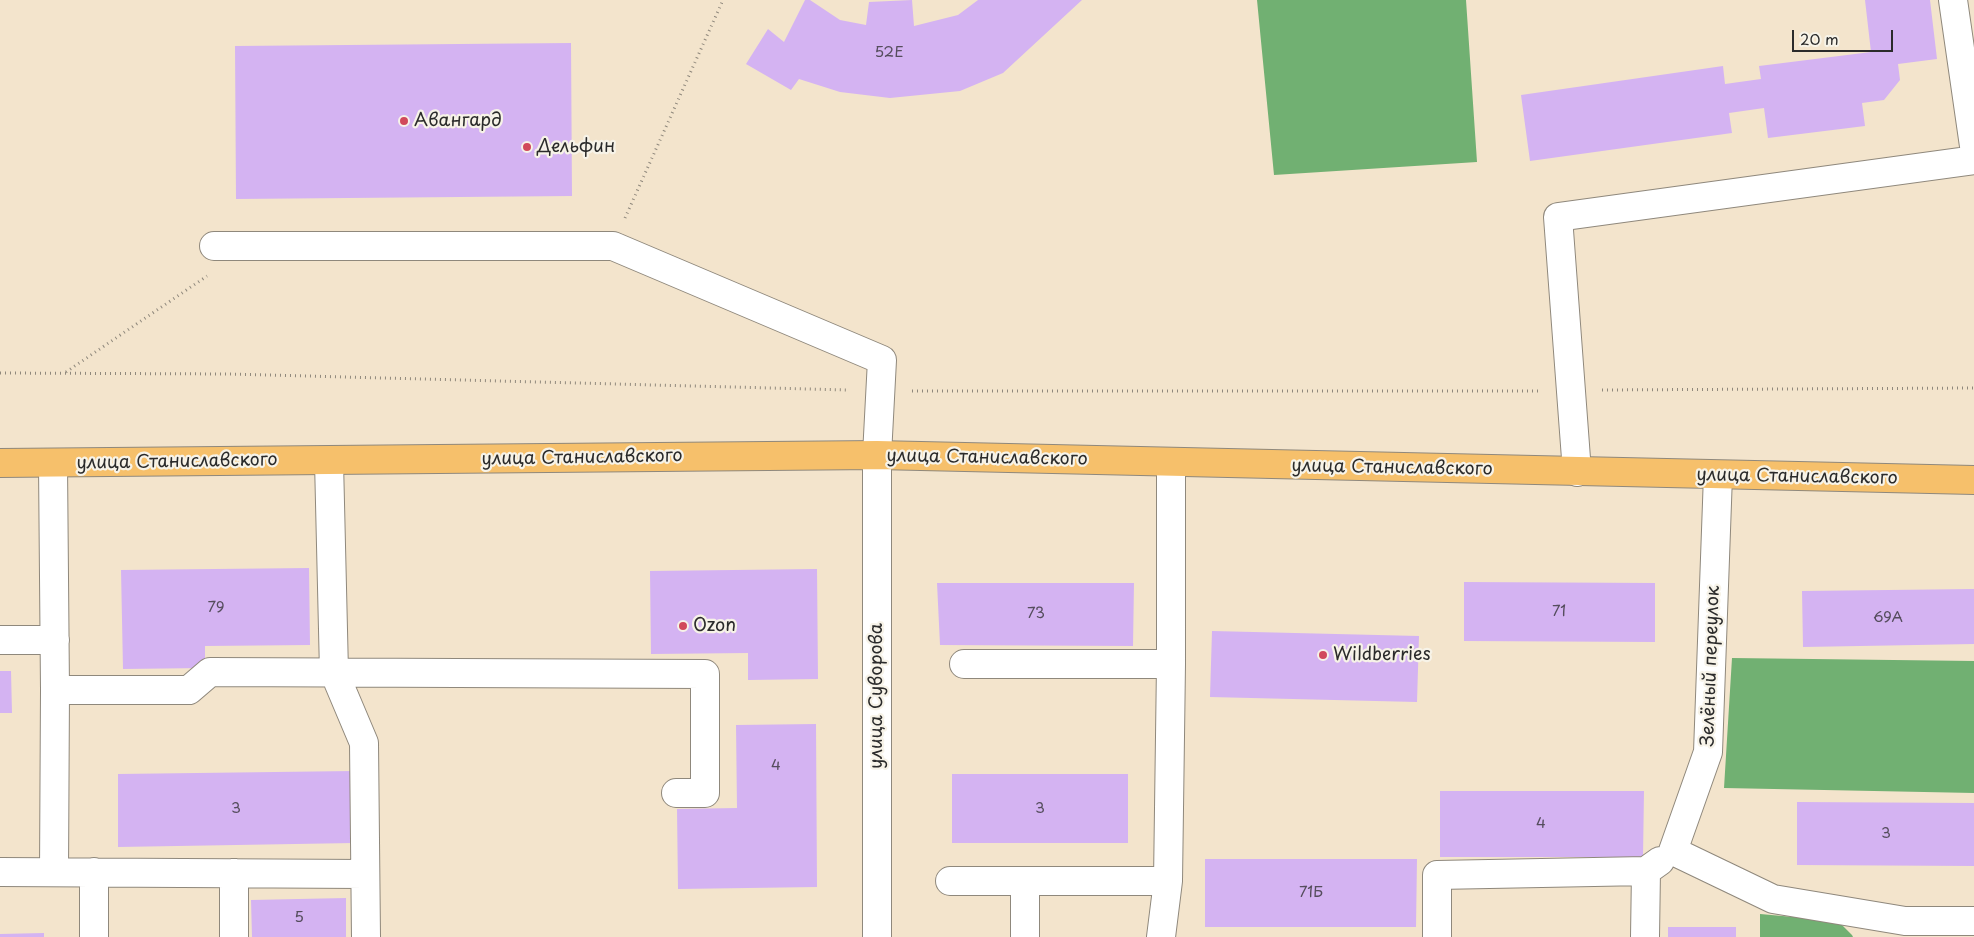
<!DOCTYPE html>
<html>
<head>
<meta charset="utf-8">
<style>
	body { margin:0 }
	#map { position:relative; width:1974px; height:937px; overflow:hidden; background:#f3e4cc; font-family:"Playpen Sans",sans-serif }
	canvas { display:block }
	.scale { position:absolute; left:1792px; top:30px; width:101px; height:22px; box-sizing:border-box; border:2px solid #2b2b2b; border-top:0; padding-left:6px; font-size:15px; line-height:18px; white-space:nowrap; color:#2b2b2b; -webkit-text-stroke:4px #f7f3e8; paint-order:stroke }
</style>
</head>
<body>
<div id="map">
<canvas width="1974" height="937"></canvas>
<div class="scale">20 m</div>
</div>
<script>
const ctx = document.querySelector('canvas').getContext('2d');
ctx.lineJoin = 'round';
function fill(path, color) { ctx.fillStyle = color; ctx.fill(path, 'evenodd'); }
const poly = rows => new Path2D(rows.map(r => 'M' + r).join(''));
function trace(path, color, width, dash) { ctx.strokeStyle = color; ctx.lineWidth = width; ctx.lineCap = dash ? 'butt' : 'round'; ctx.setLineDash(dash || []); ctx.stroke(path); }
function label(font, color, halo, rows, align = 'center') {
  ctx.font = font + ' "Playpen Sans",sans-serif'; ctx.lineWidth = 4.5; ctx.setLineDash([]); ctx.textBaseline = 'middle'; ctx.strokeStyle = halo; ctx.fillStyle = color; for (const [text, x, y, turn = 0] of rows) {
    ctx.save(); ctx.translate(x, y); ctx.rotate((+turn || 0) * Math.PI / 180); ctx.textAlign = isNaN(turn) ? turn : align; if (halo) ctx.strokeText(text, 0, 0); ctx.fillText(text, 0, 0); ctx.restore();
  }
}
fill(poly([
	[1257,0,1466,0,1477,162,1274,175],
	[1732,658,1974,661,1974,793,1724,788],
	[1760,914,1838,921,1852,935,1853,937,1760,937]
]), '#71b072');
fill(poly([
	[805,0,810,0,840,20,866,25,869,2,912,0,914,26,958,15,978,0,1082,0,1003,73,960,91,890,98,840,92,799,79,791,90,746,64,768,29,784,42],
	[1865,0,1930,0,1937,59,1898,64,1900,80,1884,100,1862,103,1865,126,1768,138,1764,108,1729,113,1732,133,1530,161,1521,95,1723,66,1725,84,1761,79,1759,66,1871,52],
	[571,43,572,196,236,199,235,46],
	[309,568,310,645,205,646,205,668,123,669,121,570],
	[817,569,818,679,748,680,748,653,651,654,650,571],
	[1464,582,1655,583,1655,642,1464,641],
	[937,583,1134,583,1133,646,940,645],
	[1974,589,1974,644,1803,647,1802,591],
	[1212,631,1419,636,1417,702,1210,697],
	[0,671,11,671,12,713,0,713],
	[816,724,817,887,678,889,677,809,737,808,736,725],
	[354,771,354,843,118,847,118,774],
	[952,774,1128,774,1128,843,952,843],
	[1440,791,1644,791,1643,857,1440,857],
	[1797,802,1974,803,1974,866,1797,865],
	[1205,859,1417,859,1416,927,1205,927],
	[346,898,346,937,252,937,251,900],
	[1668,927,1736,927,1736,937,1668,937],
	[44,933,44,937,0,937,0,934]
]), '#d4b3f2');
const minor = poly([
	[1953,0,1974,146],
	[214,246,613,246,882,360,877,455,877,937],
	[329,461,334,672,364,743,366,937],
	[53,464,55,690,54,872],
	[1577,472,1558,217,1974,160],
	[0,640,55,640],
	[964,664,1171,664],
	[55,690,189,690,210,672,705,674,705,793,676,793],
	[1673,851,1708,752,1718,475],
	[1673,851,1773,899,1905,921,1974,921],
	[0,872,365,874],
	[94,872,94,937],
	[234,873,234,937],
	[950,881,1168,881],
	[1025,881,1025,937],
	[1161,937,1168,881,1171,664,1171,462],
	[1437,937,1437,875,1646,871],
	[1645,937,1646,871,1660,861]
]);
const major = poly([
	[0,463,877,455,1974,480]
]);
trace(minor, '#8f887c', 30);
trace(major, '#8f887c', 30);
trace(poly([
	[625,218,723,0],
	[66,372,207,276],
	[0,373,229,374,848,390],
	[1602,390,1974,388],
	[912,391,1541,391]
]), '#8f887c', 3, [1, 4]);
trace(minor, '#fff', 28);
trace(major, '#f6c06b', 28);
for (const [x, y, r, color] of [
	[404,121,5,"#d1495b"],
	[527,147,5,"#d1495b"],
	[683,626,5,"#d1495b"],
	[1323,655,5,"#d1495b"]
]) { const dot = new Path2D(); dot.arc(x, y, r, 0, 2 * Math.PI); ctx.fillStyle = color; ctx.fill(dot); trace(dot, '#f7f3e8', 2); }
label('15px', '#554d5d', null, [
	["52Е",889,53],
	["79",216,608],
	["71",1559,612],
	["73",1036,614],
	["69А",1888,618],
	["4",776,766],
	["3",236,809],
	["3",1040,809],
	["4",1541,824],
	["3",1886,834],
	["71Б",1311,893],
	["5",299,918]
]);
label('18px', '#2b2b2b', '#f7f3e8', [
	["Авангард",414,121],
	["Дельфин",537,147],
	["Ozon",693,626],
	["Wildberries",1333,655]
], 'left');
label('18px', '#2b2b2b', '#f7f3e8', [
	["улица Станиславского",582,458,-1],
	["улица Станиславского",987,458,1],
	["улица Станиславского",177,462,-1],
	["улица Станиславского",1392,468,1],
	["улица Станиславского",1797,477,1],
	["Зелёный переулок",1711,666,-88],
	["улица Суворова",877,696,-90]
]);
</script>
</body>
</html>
